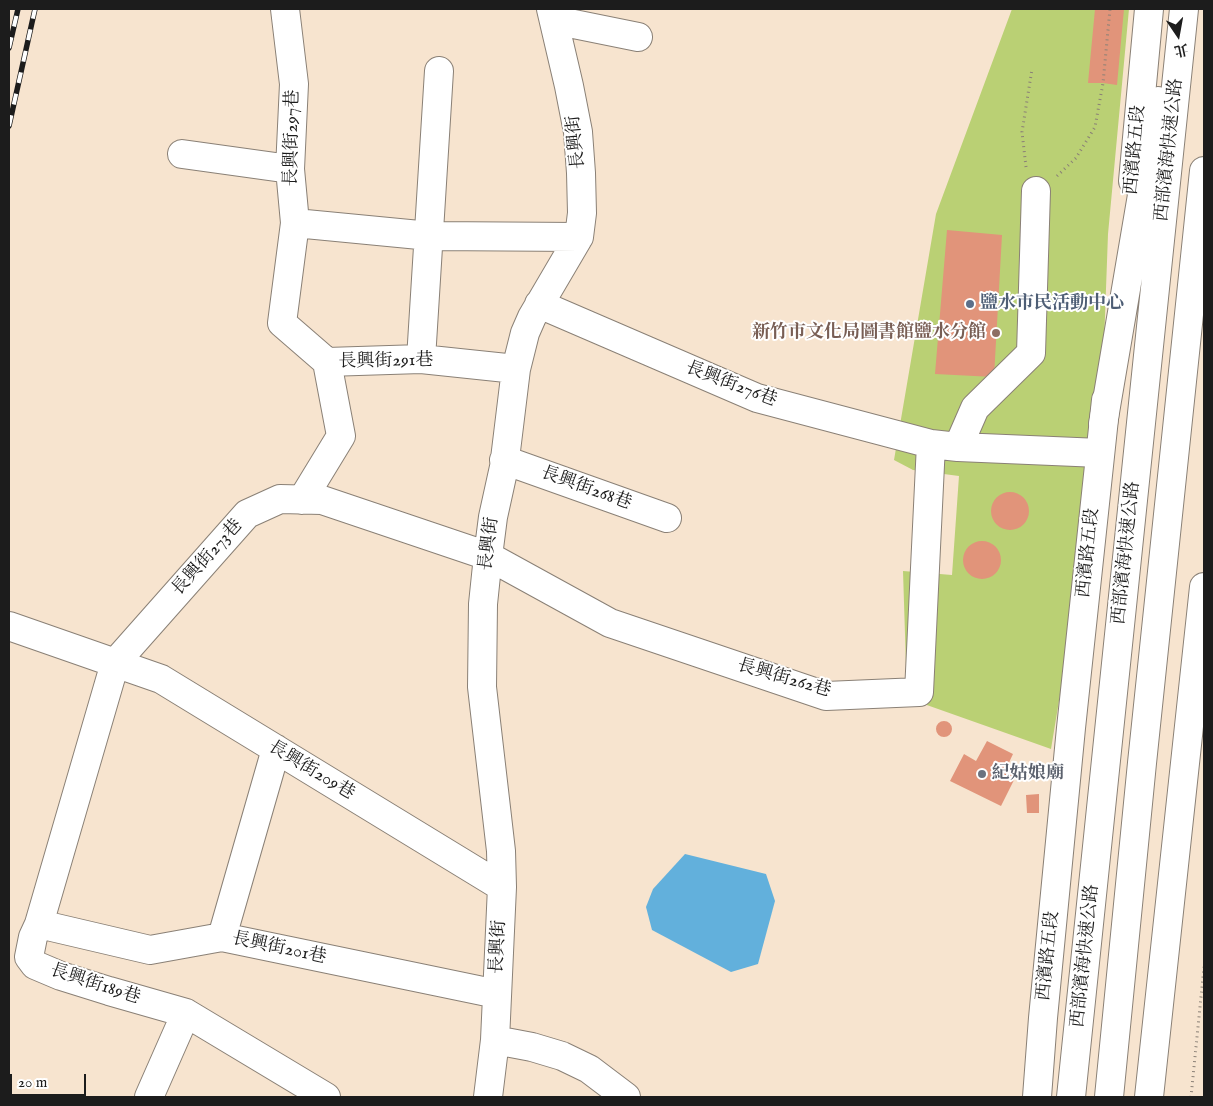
<!DOCTYPE html>
<html>
<head>
<meta charset="utf-8">
<style>
	body { margin:0 }
	#map { position:relative; width:1213px; height:1106px; overflow:hidden; background:#f7e4cf; font-family:"IM FELL English","Noto Serif TC",serif }
	canvas { display:block }
	.frame { position:absolute; inset:0; border:10px solid #1c1c1c; pointer-events:none }
	.north { position:absolute; left:1153px; top:10px; width:50px; height:50px; -webkit-text-stroke:4px #fff; paint-order:stroke; rotate:168deg; font-size:14px; font-weight:700; line-height:20px; text-align:center; color:#1c1c1c }
	.north::after { content:''; display:block; margin:auto; width:18px; height:22px; background:#1c1c1c; clip-path:polygon(50% 0,100% 100%,50% 72%,0 100%) }
	.scale { position:absolute; left:10px; top:1074px; width:76px; height:22px; box-sizing:border-box; border:2px solid #1c1c1c; border-top:0; padding-left:6px; font-size:15px; line-height:18px; white-space:nowrap; color:#1c1c1c; -webkit-text-stroke:4px #fff; paint-order:stroke }
</style>
</head>
<body>
<div id="map">
<canvas width="1213" height="1106"></canvas>
<div class="frame"></div>
<div class="north">北</div>
<div class="scale">20 m</div>
</div>
<script>
const ctx = document.querySelector('canvas').getContext('2d');
ctx.lineJoin = 'round';
function fill(path, color) { ctx.fillStyle = color; ctx.fill(path, 'evenodd'); }
const poly = rows => new Path2D(rows.map(r => 'M' + r).join(''));
function trace(path, color, width, dash) { ctx.strokeStyle = color; ctx.lineWidth = width; ctx.lineCap = dash ? 'butt' : 'round'; ctx.setLineDash(dash || []); ctx.stroke(path); }
function label(font, color, halo, rows, align = 'center') {
  ctx.font = font + ' "IM FELL English","Noto Serif TC",serif'; ctx.lineWidth = 4; ctx.setLineDash([]); ctx.textBaseline = 'middle'; ctx.strokeStyle = halo; ctx.fillStyle = color; for (const [text, x, y, turn = 0] of rows) {
    ctx.save(); ctx.translate(x, y); ctx.rotate((+turn || 0) * Math.PI / 180); ctx.textAlign = isNaN(turn) ? turn : align; if (halo) ctx.strokeText(text, 0, 0); ctx.fillText(text, 0, 0); ctx.restore();
  }
}
fill(poly([
	[1012,9,1129,9,1108,234,1100,453,1051,749,907,698,903,571,952,575,959,476,913,470,894,460,936,214]
]), '#bad074');
fill(poly([
	[685,854,766,874,775,901,758,964,731,972,652,930,646,907,653,889]
]), '#62b0dc');
fill(poly([
	[1095,9,1124,9,1117,85,1103,83,1088,83],
	[947,230,1002,235,994,377,935,374],
	'991 511a19 19 0 1 1 38 0a19 19 0 1 1-38 0Z',
	'963 560a19 19 0 1 1 38 0a19 19 0 1 1-38 0Z',
	'936 729a8 8 0 1 1 16 0a8 8 0 1 1-16 0Z',
	[987,741,1013,754,1005,771,1016,776,1001,806,950,781,964,754,976,761],
	[1039,794,1039,813,1027,813,1026,795]
]), '#e1947a');
const minor = poly([
	[285,9,294,84,290,169,295,223,282,323,327,362,421,359,516,369],
	[554,20,638,37],
	[182,154,290,169],
	[295,223,430,236,579,237],
	[539,304,757,398,931,444],
	[421,359,439,71],
	[958,447,975,408,1031,353,1036,191],
	[504,460,667,518],
	[302,500,341,436,327,362],
	[9,626,161,679,502,887],
	[39,924,150,950,222,937,497,994],
	[222,937,276,749],
	[495,1040,532,1047,562,1056,589,1069,626,1097],
	[149,1097,186,1013],
	[326,1097,186,1013,109,991,61,976,35,965,29,957,33,937,39,924,115,663,247,514,280,499,322,500,488,556,610,623,826,696,919,692,931,444,958,447,1100,453],
	[488,1097,495,1040,502,887,501,851,482,687,483,604,488,556,493,517,504,467,516,369,525,333,532,317,579,237,582,213,581,173,578,132,569,86,551,9]
]);
const major = poly([
	[1133,181,1149,9],
	[1037,1097,1043,1018,1071,728,1106,400],
	[1149,1097,1204,587]
]);
const highway = poly([
	[1103,424,1158,101],
	[1071,1097,1184,9],
	[1109,1097,1142,763,1204,171]
]);
trace(minor, '#8a8076', 30);
trace(major, '#8a8076', 30);
trace(highway, '#8a8076', 30);
trace(poly([
	[1026,167,1022,132,1032,69],
	[1057,176,1076,158,1095,127,1103,83,1110,9],
	[1191,1097,1204,967]
]), '#8a8076', 3, [1, 4]);
trace(minor, '#fff', 28);
trace(major, '#fff', 28);
trace(highway, '#fff', 28);
const rail = poly([
	[9,48,18,9],
	[9,126,35,9]
]);
trace(rail, '#1c1c1c', 5.5);
trace(rail, '#fff', 4, [11]);
for (const [x, y, r, color] of [
	[970,304,5,"#5c6f8a"],
	[996,333,5,"#8d6e63"],
	[982,774,5,"#6b7280"]
]) { const dot = new Path2D(); dot.arc(x, y, r, 0, 2 * Math.PI); ctx.fillStyle = color; ctx.fill(dot); trace(dot, '#fff', 2); }
label('18px', '#1c1c1c', '#fff', [
	["長興街297巷",293,138,-89],
	["長興街",577,142,-96],
	["西濱路五段",1136,150,-85],
	["西部濱海快速公路",1170,150,-84],
	["長興街291巷",386,362,-1],
	["長興街276巷",731,385,21],
	["長興街268巷",586,489,20],
	["長興街",490,544,-83],
	["西濱路五段",1089,553,-84],
	["西部濱海快速公路",1127,553,-84],
	["長興街273巷",208,558,-48],
	["長興街262巷",784,679,16],
	["長興街209巷",311,771,31],
	["長興街",499,947,-87],
	["長興街201巷",279,949,12],
	["西濱路五段",1049,956,-84],
	["西部濱海快速公路",1086,956,-84],
	["長興街189巷",95,985,18]
]);
label('bold 18px', '#4e5e75', '#fff', [
	["鹽水市民活動中心",980,304]
], 'left');
label('bold 18px', '#785e54', '#fff', [
	["新竹市文化局圖書館鹽水分館",986,333]
], 'right');
label('bold 18px', '#5b616d', '#fff', [
	["紀姑娘廟",992,774]
], 'left');
</script>
</body>
</html>
